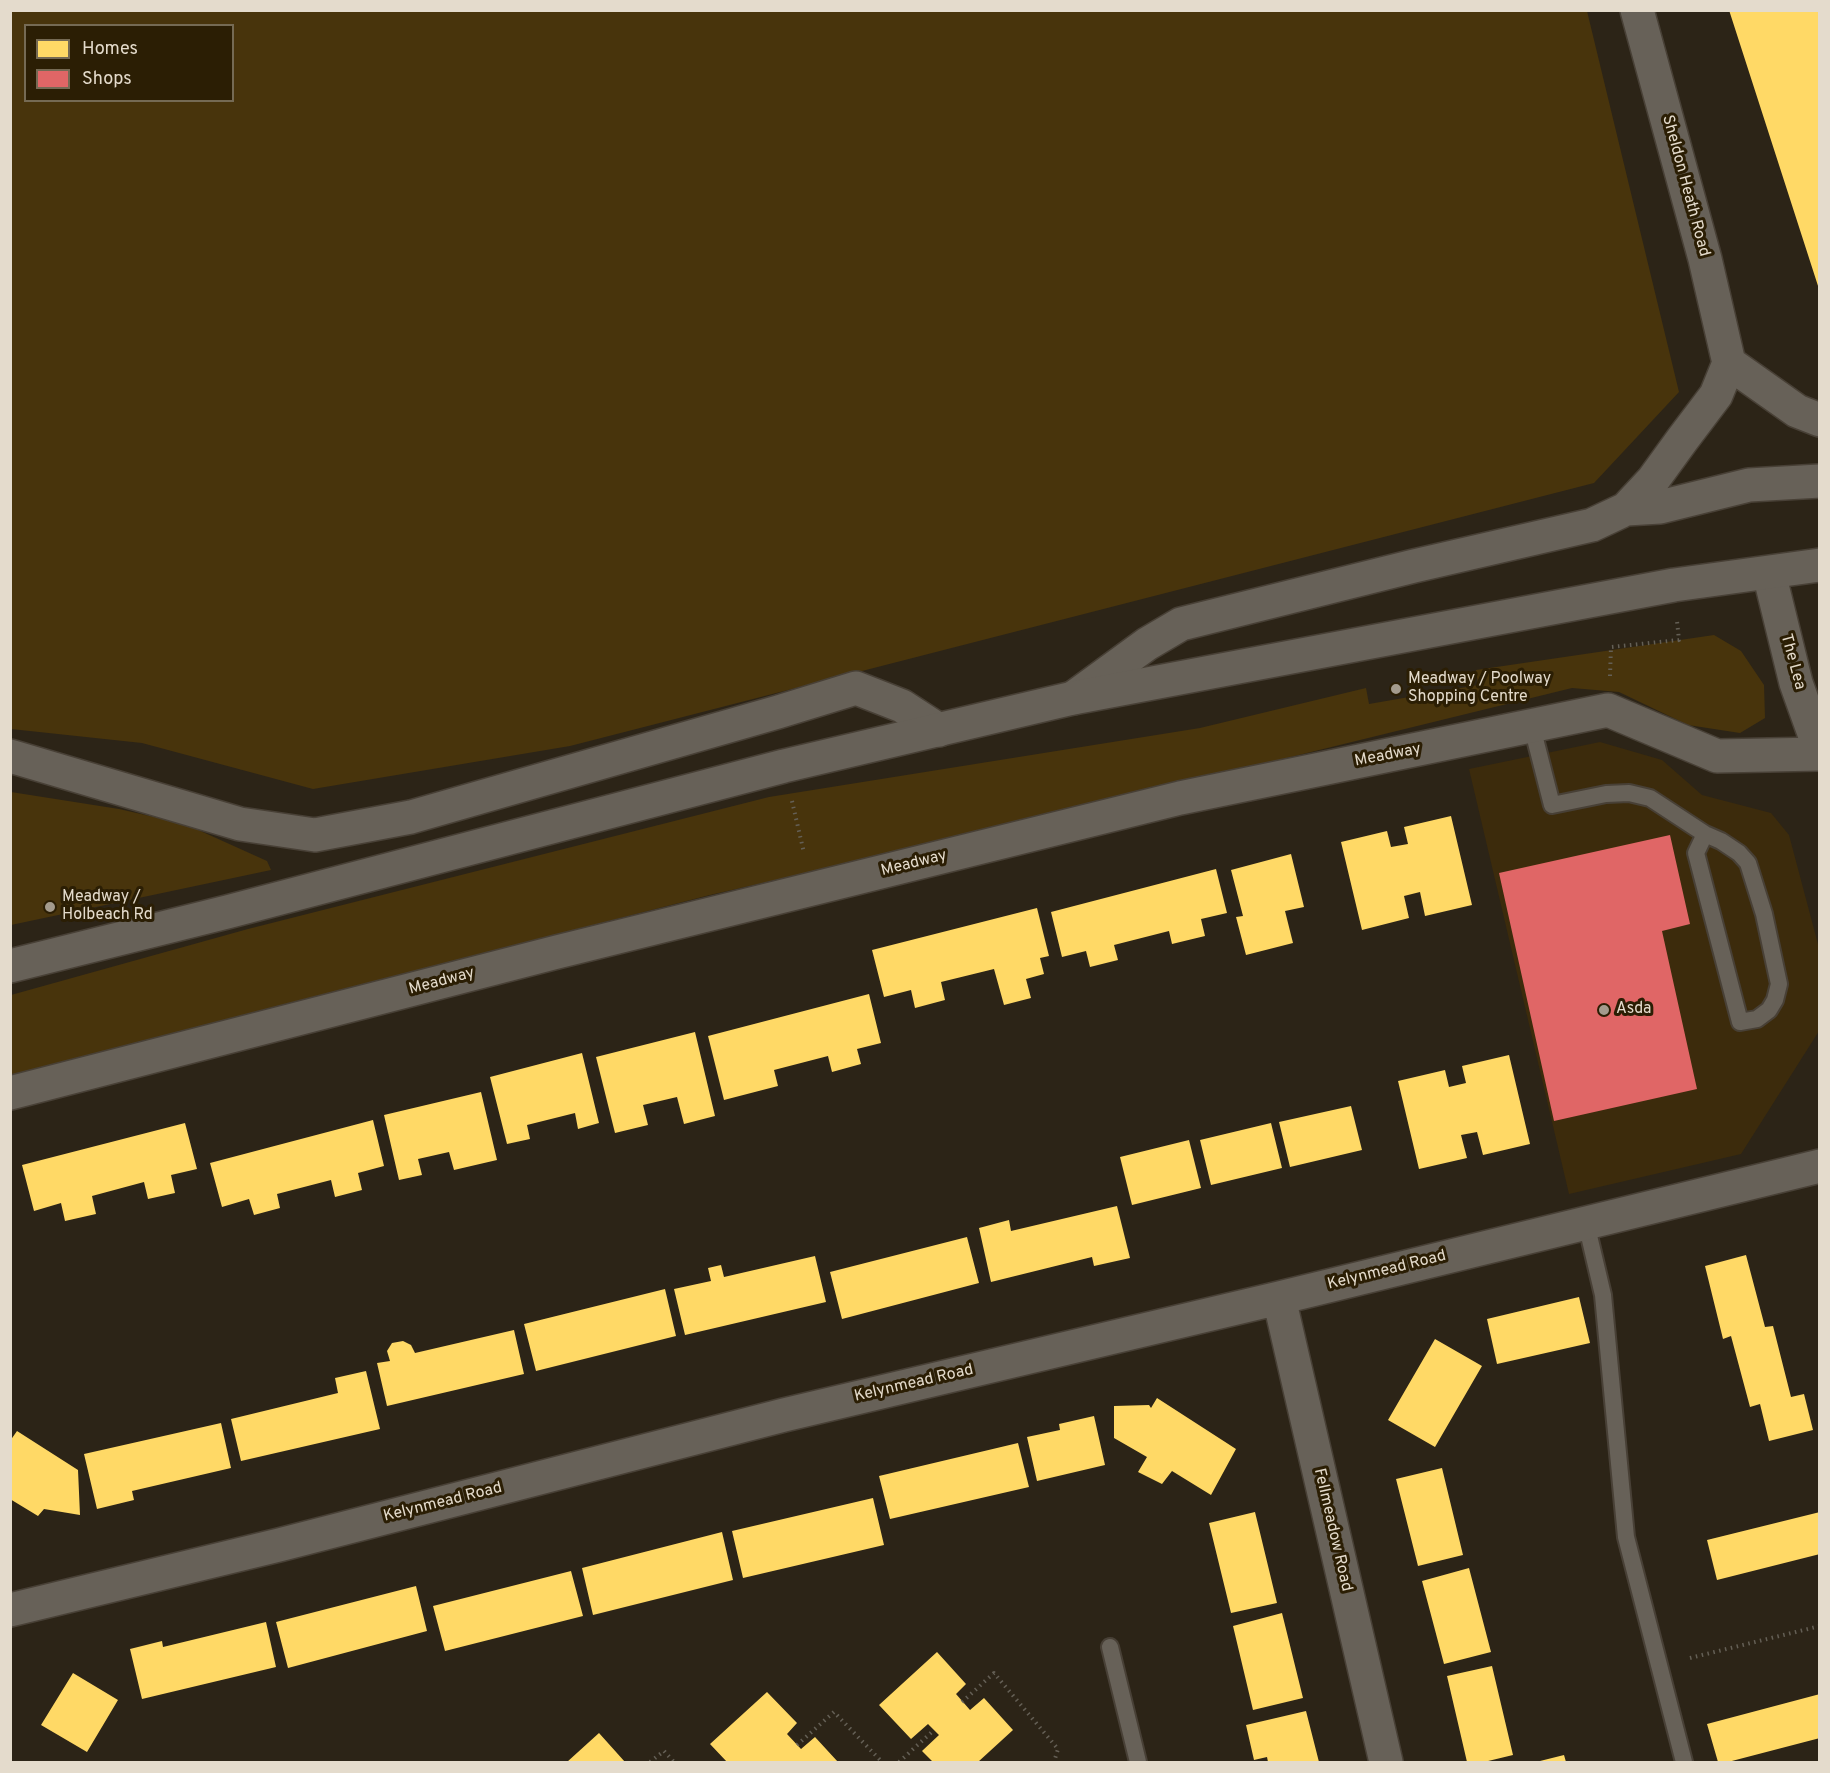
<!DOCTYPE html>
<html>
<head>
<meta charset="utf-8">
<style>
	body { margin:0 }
	#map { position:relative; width:1830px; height:1773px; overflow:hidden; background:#2c2417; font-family:Overpass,sans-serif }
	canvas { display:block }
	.frame { position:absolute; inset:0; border:12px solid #e4dbcc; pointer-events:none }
	.legend { position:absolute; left:24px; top:24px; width:210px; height:78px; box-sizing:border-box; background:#2b1e04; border:2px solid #756a54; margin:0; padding:8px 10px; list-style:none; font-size:18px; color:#e4dbcc }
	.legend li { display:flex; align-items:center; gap:12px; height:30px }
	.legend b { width:30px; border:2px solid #756a54 }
</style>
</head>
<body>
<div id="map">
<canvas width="1830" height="1773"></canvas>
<div class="frame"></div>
<ul class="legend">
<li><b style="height:16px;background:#ffd966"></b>Homes</li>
<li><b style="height:16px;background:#e06666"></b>Shops</li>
</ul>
</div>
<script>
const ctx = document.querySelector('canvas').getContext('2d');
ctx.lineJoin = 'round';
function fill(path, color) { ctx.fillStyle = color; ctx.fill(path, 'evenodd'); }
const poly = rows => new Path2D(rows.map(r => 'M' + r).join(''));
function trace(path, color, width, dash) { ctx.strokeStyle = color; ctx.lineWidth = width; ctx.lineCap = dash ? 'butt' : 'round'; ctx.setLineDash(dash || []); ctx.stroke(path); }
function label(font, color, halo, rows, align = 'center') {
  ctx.font = font + ' Overpass,sans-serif'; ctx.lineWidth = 6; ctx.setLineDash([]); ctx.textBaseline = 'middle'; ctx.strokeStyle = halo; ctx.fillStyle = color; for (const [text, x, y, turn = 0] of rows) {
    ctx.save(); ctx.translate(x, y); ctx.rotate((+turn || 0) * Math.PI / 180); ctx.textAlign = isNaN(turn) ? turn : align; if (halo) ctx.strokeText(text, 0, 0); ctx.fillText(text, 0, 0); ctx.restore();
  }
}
fill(poly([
	[1600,742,1662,760,1702,795,1771,813,1789,835,1819,948,1819,1031,1741,1154,1569,1194,1469,769]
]), '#3c2b0c');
fill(poly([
	[10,11,1587,11,1679,392,1594,483,570,746,313,789,142,743,11,729],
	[26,26,232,26,232,100,26,100],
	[1714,635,1741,651,1764,685,1765,718,1740,733,1688,725,1619,692,1572,688,981,833,710,895,235,1017,11,1083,11,995,248,929,769,797,1200,728,1366,688,1369,704,1478,685,1476,670],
	[11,792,119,809,185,824,267,861,271,870,11,925]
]), '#48340c');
fill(poly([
	[1729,10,1820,10,1820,289,1819,289],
	[1451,816,1472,905,1425,916,1420,892,1404,896,1409,918,1362,930,1341,842,1387,831,1391,847,1408,844,1404,827],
	[1291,854,1304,907,1285,911,1293,943,1246,955,1236,917,1243,916,1231,870],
	[1216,869,1227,913,1201,919,1205,936,1172,944,1169,931,1114,945,1118,960,1090,967,1086,951,1062,957,1051,912],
	[1037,908,1049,956,1040,958,1044,974,1026,979,1031,998,1004,1005,994,969,941,982,945,1000,915,1008,911,990,884,997,872,950],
	[869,994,881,1043,857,1049,861,1064,832,1072,828,1056,774,1070,778,1086,724,1100,708,1036],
	[695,1032,715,1116,684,1124,677,1097,643,1105,648,1125,615,1133,596,1057],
	[582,1053,599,1123,578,1129,575,1113,527,1125,530,1139,507,1144,490,1077],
	[1509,1055,1530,1144,1483,1155,1477,1132,1461,1135,1467,1158,1419,1169,1398,1081,1445,1070,1449,1087,1466,1083,1462,1066],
	[481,1092,497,1160,454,1170,449,1152,418,1159,422,1175,399,1180,384,1115],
	[1351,1106,1362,1150,1290,1167,1279,1122],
	[373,1120,384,1166,358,1173,362,1190,335,1197,331,1180,277,1194,280,1208,254,1215,249,1199,222,1207,210,1163],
	[185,1123,197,1169,171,1175,175,1193,148,1199,144,1182,92,1196,96,1214,65,1221,61,1203,34,1211,22,1165],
	[1271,1123,1282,1168,1211,1185,1200,1140],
	[1189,1140,1201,1188,1132,1205,1120,1157],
	[1117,1206,1130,1258,1094,1266,1092,1257,991,1282,979,1228,1009,1220,1011,1231],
	[967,1237,979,1283,842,1319,830,1272],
	[1746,1255,1765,1327,1773,1326,1791,1397,1804,1394,1813,1430,1769,1441,1760,1404,1750,1407,1731,1336,1723,1339,1705,1266],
	[815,1256,826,1302,685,1335,674,1289,711,1281,708,1268,721,1265,724,1277],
	[665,1289,676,1336,536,1371,524,1324],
	[1579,1297,1590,1343,1497,1364,1487,1319],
	[514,1330,524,1374,387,1406,377,1363,390,1361,387,1351,392,1343,403,1341,411,1345,415,1353],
	[1435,1339,1482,1366,1435,1447,1388,1420],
	[366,1371,380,1429,241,1461,231,1419,338,1393,335,1378],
	[1157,1398,1236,1449,1211,1495,1172,1471,1162,1484,1138,1472,1147,1457,1114,1438,1114,1406,1149,1405,1151,1408],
	[1094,1416,1105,1465,1037,1481,1027,1437,1060,1430,1059,1424],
	[221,1423,231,1468,132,1491,134,1500,97,1509,84,1454],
	[17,1431,78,1470,80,1515,44,1509,38,1516,10,1499,10,1441],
	[1018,1443,1029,1487,890,1519,879,1476],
	[1442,1468,1463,1555,1418,1566,1396,1479],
	[873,1498,884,1545,743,1578,732,1531],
	[1255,1512,1277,1603,1231,1613,1209,1523],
	[1820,1512,1820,1554,1717,1580,1707,1540],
	[722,1532,733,1580,593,1615,582,1568],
	[1469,1568,1491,1652,1444,1664,1422,1581],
	[571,1571,583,1616,445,1651,433,1606],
	[416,1586,427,1631,288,1668,276,1622],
	[1282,1613,1303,1698,1253,1710,1233,1626],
	[266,1622,276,1667,142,1699,130,1649,162,1641,163,1647],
	[937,1652,966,1684,956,1694,970,1710,984,1698,1013,1730,978,1762,933,1762,922,1751,939,1735,928,1724,911,1739,879,1705],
	[1492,1666,1513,1755,1484,1762,1467,1762,1447,1676],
	[73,1673,118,1700,87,1752,41,1725],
	[767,1692,797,1723,787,1734,801,1749,815,1737,838,1762,727,1762,710,1744],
	[1820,1694,1820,1738,1728,1762,1718,1762,1707,1724],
	[1306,1711,1319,1762,1268,1762,1267,1757,1254,1760,1246,1725],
	[599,1733,625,1762,567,1762],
	[1564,1755,1566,1762,1536,1762]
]), '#ffd966');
fill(poly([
	[1670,835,1690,924,1662,931,1697,1089,1554,1121,1499,873]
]), '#e06666');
const service = poly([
	[1532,727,1552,805,1606,794,1629,793,1650,798,1705,834,1721,841,1739,853,1748,863,1764,914,1779,984,1775,1000,1769,1010,1757,1019,1740,1022,1696,853,1705,834],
	[1586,1223,1603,1295,1626,1537,1684,1762],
	[1110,1647,1138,1762]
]);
const minor = poly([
	[1637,10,1705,259,1729,363],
	[1729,363,1797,411,1820,420],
	[1626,509,1653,480,1682,440,1716,395,1729,363],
	[1769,573,1796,683,1820,750],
	[1073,698,1147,644,1181,624,1414,566,1592,525,1626,509,1660,507,1749,485,1820,481],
	[10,756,240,824,315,835,411,817,778,712,856,688,902,706,939,730],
	[10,1093,557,952,1180,798,1608,710,1717,756,1820,754],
	[1279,1298,1386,1762],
	[10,1610,279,1545,784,1415,1279,1298,1820,1166]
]);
const tertiary = poly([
	[10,966,227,912,784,766,1073,698,1674,585,1820,565]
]);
trace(service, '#484036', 20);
trace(minor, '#484036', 36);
trace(tertiary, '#484036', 36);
trace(poly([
	[1610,676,1611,647,1679,640,1677,621],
	[792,801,804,853],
	[1690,1658,1820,1626],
	[962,1702,994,1673,1058,1749,1054,1762],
	[797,1745,834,1712,882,1762],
	[650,1762,664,1751,674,1762],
	[899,1762,934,1730]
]), '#645f55', 4, [1.5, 4.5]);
trace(service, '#676158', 16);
trace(minor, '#676158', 33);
trace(tertiary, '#676158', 33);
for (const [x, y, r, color] of [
	[1396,689,6,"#a49b8d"],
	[50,907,6,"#a49b8d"],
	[1604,1010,6,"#a49b8d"]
]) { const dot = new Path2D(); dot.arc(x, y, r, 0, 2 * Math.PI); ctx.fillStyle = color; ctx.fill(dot); trace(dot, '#2b1e04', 2); }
label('16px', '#e4dbcc', '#2b1e04', [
	["Sheldon Heath Road",1685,186,75],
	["The Lea",1792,662,75],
	["Meadway",1388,756,-11],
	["Meadway",914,864,-14],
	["Meadway",442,982,-15],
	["Kelynmead Road",1387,1271,-14],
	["Kelynmead Road",914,1384,-13],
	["Kelynmead Road",443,1503,-14],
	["Fellmeadow Road",1332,1530,77]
]);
label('16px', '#e4dbcc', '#2b1e04', [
	["Meadway / Poolway",1408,680],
	["Shopping Centre",1408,698],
	["Meadway /",62,898],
	["Holbeach Rd",62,916],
	["Asda",1616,1010]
], 'left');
</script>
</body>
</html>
